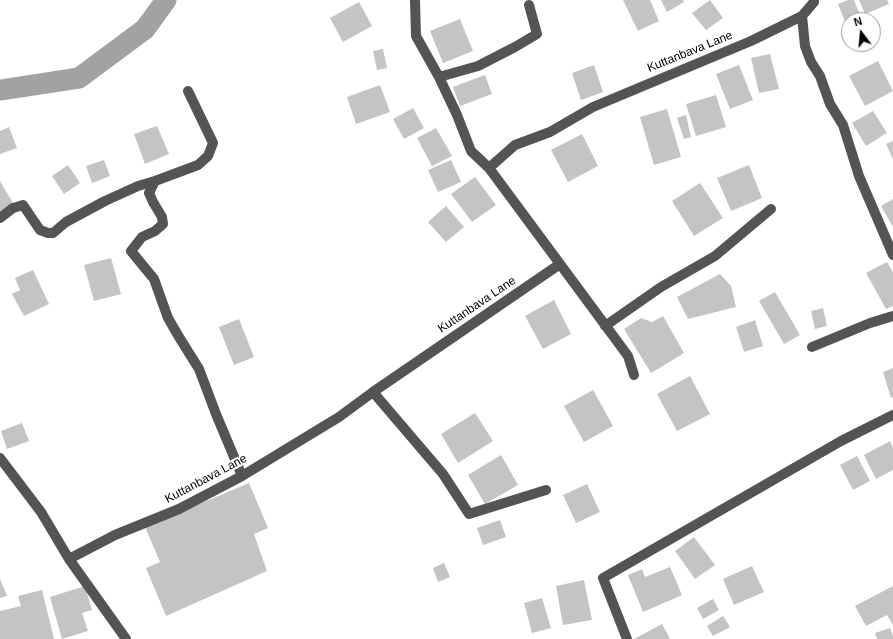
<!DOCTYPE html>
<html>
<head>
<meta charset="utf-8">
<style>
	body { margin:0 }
	#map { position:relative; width:893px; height:639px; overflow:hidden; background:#fff; font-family:Arial,sans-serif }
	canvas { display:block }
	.north { position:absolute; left:841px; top:12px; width:40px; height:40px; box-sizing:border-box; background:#fff; border:1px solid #999; border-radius:50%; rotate:344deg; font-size:11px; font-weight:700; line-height:16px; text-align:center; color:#000 }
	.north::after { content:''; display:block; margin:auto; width:14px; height:18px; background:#000; clip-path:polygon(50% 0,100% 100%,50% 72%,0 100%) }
</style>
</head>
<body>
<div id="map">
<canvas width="893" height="639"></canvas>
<div class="north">N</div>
</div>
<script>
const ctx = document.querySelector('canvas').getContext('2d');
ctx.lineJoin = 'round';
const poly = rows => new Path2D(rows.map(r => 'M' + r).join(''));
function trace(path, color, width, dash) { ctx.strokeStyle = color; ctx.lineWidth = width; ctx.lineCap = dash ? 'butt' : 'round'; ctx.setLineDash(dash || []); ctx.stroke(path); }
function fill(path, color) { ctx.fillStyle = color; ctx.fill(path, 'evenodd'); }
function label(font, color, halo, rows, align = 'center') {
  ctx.font = font + ' Arial,sans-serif'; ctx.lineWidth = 4; ctx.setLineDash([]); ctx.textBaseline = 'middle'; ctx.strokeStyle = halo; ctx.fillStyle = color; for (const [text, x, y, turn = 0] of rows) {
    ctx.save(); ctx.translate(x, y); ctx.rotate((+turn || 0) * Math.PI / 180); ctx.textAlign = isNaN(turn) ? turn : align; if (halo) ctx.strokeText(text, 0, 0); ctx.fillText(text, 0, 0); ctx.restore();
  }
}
trace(poly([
	[0,90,79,78,145,29,166,0]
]), '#a2a2a2', 21);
fill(poly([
	[623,0,650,0,659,21,638,31],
	[661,0,683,0,684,2,667,12],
	[710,0,723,18,706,30,692,13],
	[848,0,854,0,862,20,849,20,849,29,848,29,838,4],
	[859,0,887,0,889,4,865,14],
	[359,2,372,26,343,42,330,18],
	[460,19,473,51,443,63,430,31],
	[383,49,387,68,377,70,373,51],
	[770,54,779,89,759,93,751,58],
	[878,61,893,91,865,106,849,76],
	[594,65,603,92,581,100,572,73],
	[739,65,753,100,730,109,716,74],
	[485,75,492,94,460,106,453,87],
	[380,85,390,112,356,124,347,97],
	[716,95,726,127,696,136,686,104],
	[413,108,424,128,404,139,393,119],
	[667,109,681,157,654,165,640,117],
	[873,111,887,133,866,146,852,123],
	[686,115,691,137,684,139,677,118],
	[157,126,169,154,145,164,134,134],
	[9,127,17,148,0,154,0,131],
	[436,128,452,156,432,166,417,138],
	[582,134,598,166,568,182,551,150],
	[893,141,893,159,886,144],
	[104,160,110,176,92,183,86,166],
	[451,160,461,182,438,192,428,170],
	[68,165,80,183,64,194,52,176],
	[749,165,762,198,731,211,717,178],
	[475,177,496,205,472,222,451,194],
	[0,181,14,205,0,213],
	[700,183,723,218,694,236,672,201],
	[893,199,893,227,881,206],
	[446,206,464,227,446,242,428,222],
	[111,258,121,294,94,301,84,265],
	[887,262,893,272,893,306,886,309,866,273],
	[33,270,49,304,24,316,12,294,20,290,15,278],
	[720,274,731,286,736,307,688,319,677,297],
	[775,292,800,335,784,344,759,301],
	[554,300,571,334,543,349,525,316],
	[823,308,827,326,815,329,811,311],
	[663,316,684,353,651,373,624,329,641,318,652,322],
	[239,319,254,357,234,365,219,327],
	[755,320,763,346,744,352,736,327],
	[893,368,893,397,891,398,883,372],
	[690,376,710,414,677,431,657,394],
	[593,390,613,426,584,442,564,406],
	[475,413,493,441,458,463,441,434],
	[22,423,29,441,7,449,1,431],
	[890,441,893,448,893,470,876,479,864,455],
	[501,455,518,485,485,504,468,475],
	[857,456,870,481,853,490,840,465],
	[249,483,268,528,254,534,267,571,166,616,146,568,160,562,145,527],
	[587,484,600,512,576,523,563,495],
	[500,520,506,537,483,545,477,528],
	[694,537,715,565,695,579,675,551],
	[444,563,450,577,438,582,433,568],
	[752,566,764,592,734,605,723,579],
	[670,567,682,595,643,612,628,575,642,569,645,577],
	[0,579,7,596,0,598],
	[584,580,592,620,563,625,556,586],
	[85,586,92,610,82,613,88,631,62,639,50,597],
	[893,586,893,625,887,615,866,626,855,606],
	[42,590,54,639,0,639,0,611,21,606,18,596],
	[542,598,551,628,532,633,524,603],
	[713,599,719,610,703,619,697,608],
	[723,616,730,627,713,636,707,626],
	[662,624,670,639,634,639],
	[890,628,893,636,893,639,877,639,875,633]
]), '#c4c4c4');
trace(poly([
	[415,0,416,36,439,77,457,115,471,151,489,168],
	[802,16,805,46,811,62,820,76,830,104,843,125,859,176,893,255],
	[439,77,478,66,515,47,537,34,529,5],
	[155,181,149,193,153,202,162,217,163,224,155,231,142,237,131,251,154,279,168,318,179,337,199,369,216,414,242,476],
	[0,218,13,208,23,205,40,230,48,233,53,233,66,222,105,201,138,186,155,181,198,165,208,156,213,143,188,91],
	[560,264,628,356,634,375],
	[605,326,661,287,715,256,771,209],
	[812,347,870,323,893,316],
	[373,392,443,474,469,514,546,490],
	[0,458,41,512,69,559],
	[126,639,69,559,115,535,179,509,242,476,339,417,373,392,560,264,489,168,515,145,550,132,593,107,751,41,802,16,814,2,814,0],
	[627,639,603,578,841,441,893,415]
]), '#545454', 10);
label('12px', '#000', '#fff', [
	["Kuttanbava Lane",690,52,-22],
	["Kuttanbava Lane",477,305,-34],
	["Kuttanbava Lane",206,479,-28]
]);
</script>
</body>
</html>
